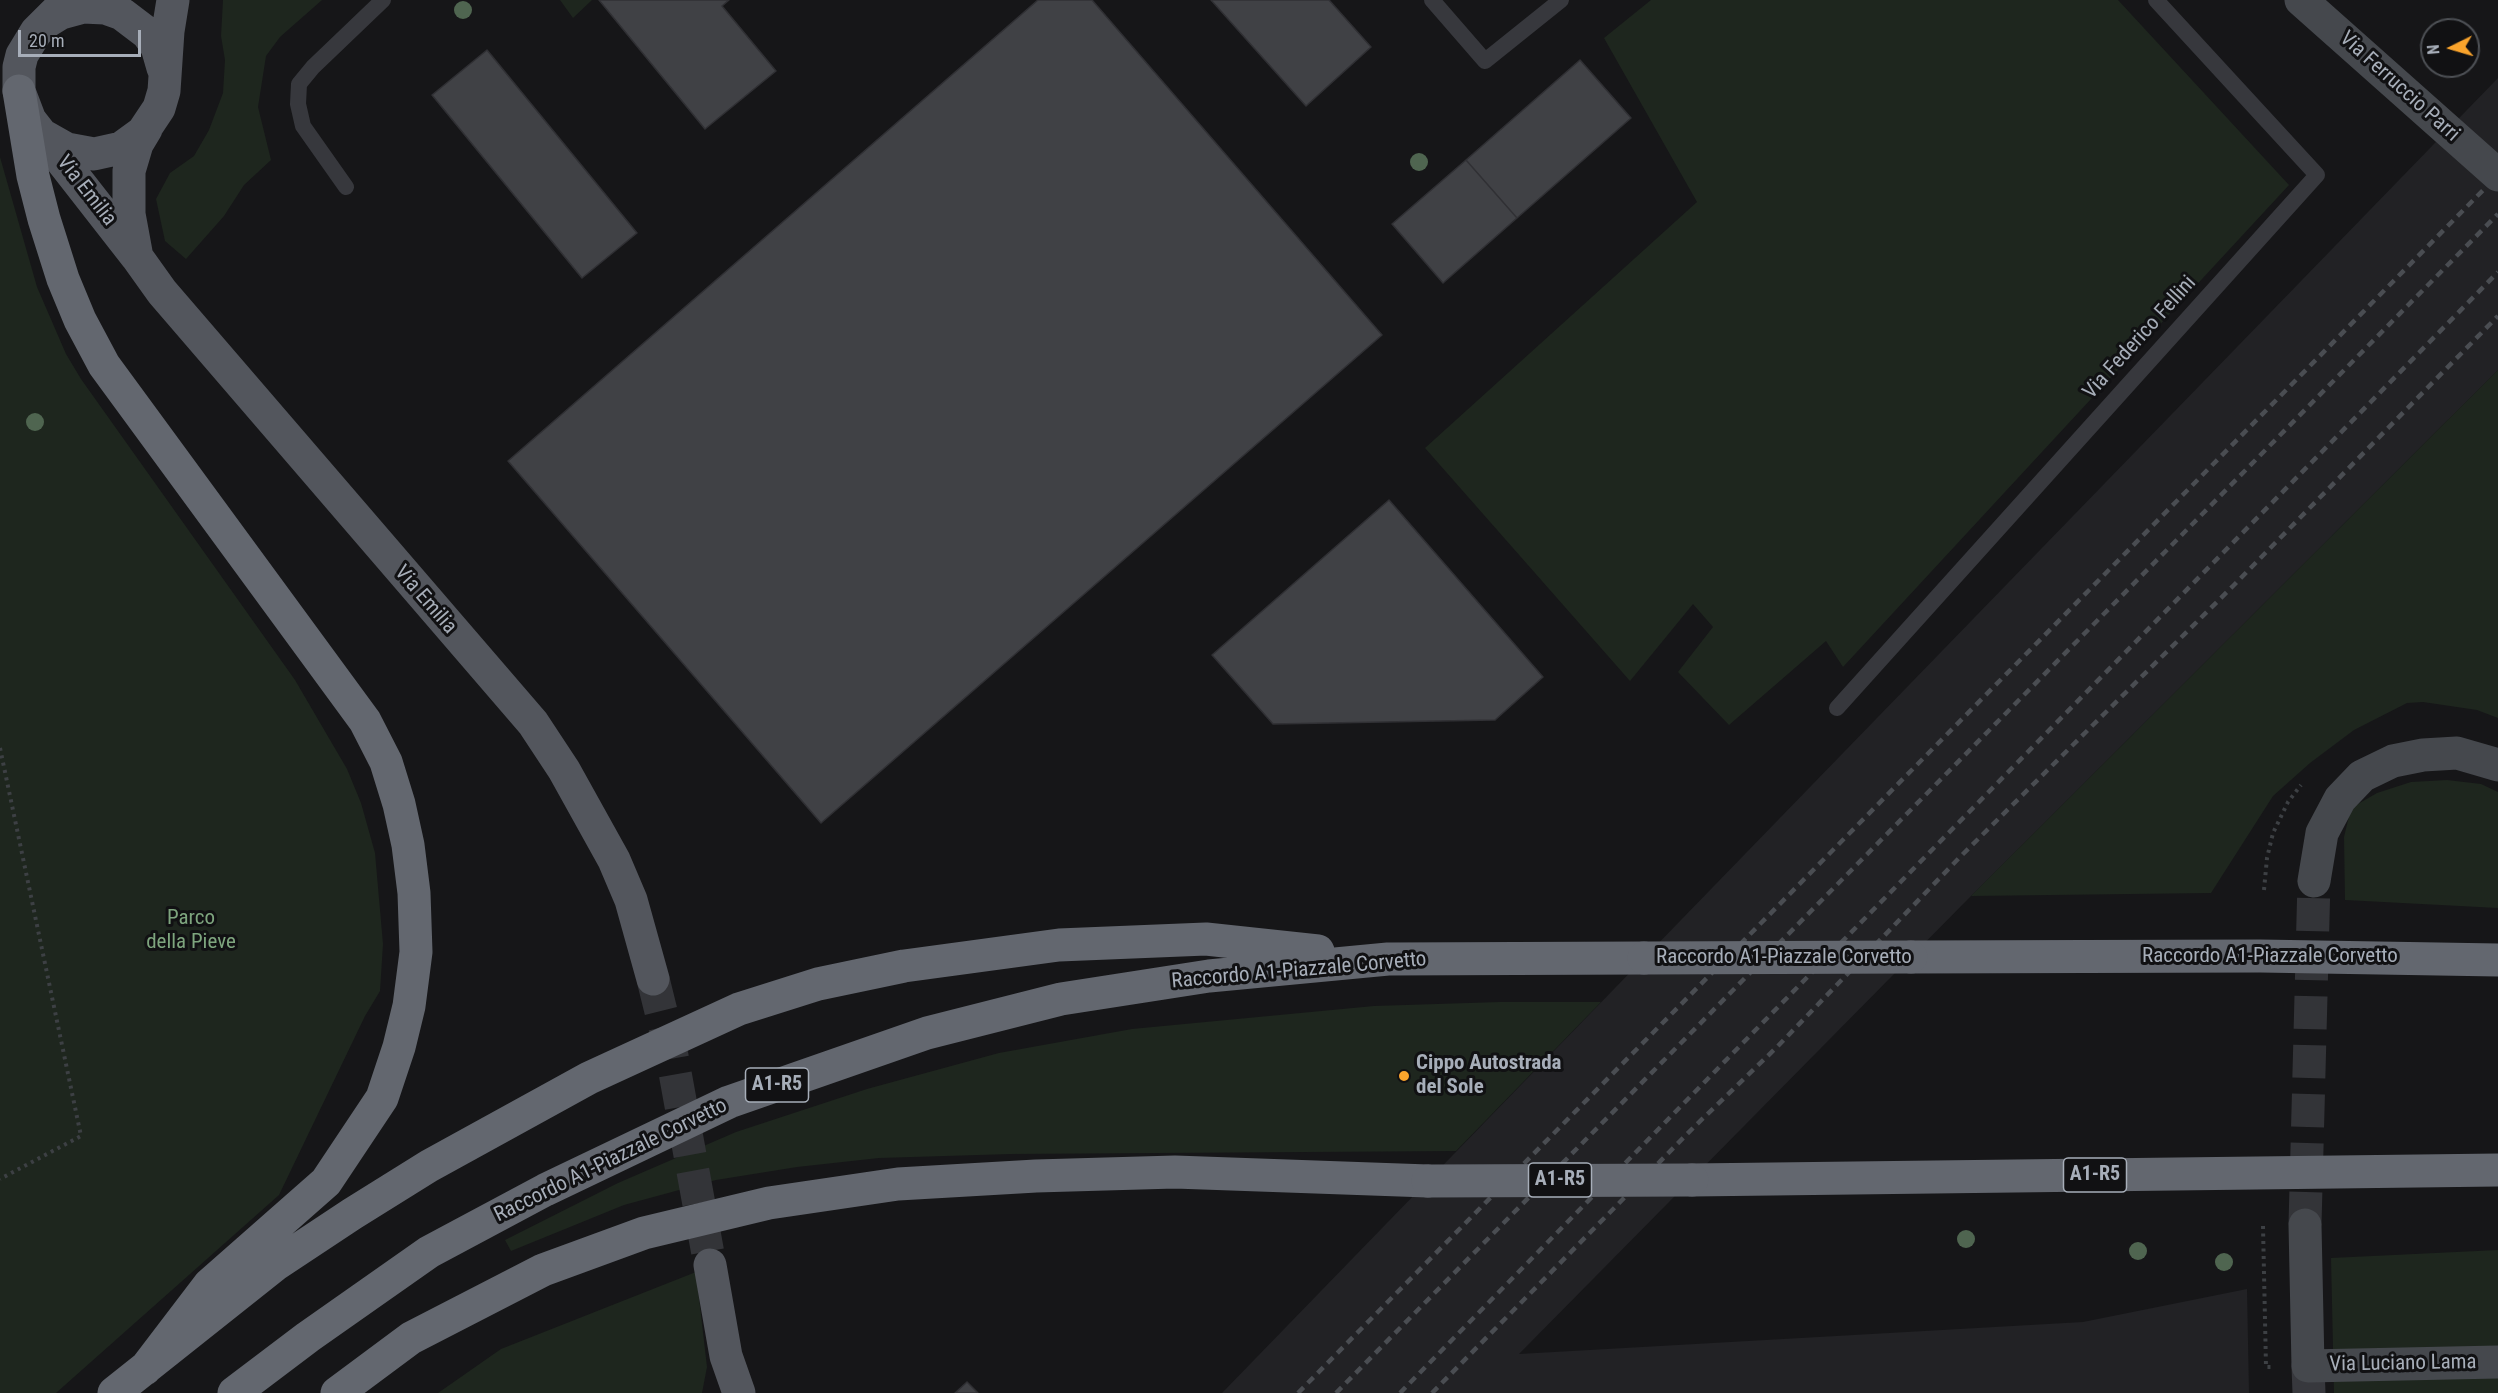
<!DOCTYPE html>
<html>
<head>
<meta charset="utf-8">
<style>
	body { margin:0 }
	#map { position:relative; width:2498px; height:1393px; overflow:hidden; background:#161618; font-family:"Roboto Condensed",sans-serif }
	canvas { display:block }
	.north { position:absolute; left:2420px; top:18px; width:60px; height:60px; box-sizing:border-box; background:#111113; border:2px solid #4d5055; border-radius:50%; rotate:265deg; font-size:16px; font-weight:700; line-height:24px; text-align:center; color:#a7aeb9 }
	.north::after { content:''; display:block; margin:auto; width:21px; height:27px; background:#faa42c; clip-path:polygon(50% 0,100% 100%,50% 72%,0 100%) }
	.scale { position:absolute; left:18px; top:30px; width:123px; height:27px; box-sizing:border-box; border:3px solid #a7aeb9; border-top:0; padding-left:8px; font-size:18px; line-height:21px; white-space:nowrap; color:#a7aeb9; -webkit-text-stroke:4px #111113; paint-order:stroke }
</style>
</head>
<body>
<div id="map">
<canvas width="2498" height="1393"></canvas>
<div class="north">N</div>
<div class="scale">20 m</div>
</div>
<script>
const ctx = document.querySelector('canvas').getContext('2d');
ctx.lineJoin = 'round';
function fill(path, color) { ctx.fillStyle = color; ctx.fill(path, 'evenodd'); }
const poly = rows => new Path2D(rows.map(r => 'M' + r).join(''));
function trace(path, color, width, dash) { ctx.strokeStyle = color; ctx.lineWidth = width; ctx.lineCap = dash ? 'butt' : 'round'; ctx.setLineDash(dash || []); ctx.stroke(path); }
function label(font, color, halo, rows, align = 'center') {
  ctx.font = font + ' "Roboto Condensed",sans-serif'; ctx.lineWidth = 6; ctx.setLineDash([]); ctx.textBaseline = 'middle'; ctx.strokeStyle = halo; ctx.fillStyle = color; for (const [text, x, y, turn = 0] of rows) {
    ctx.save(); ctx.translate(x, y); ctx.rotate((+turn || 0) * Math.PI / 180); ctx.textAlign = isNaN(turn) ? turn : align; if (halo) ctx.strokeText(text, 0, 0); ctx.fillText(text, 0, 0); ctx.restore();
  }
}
fill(poly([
	[2498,78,2498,370,1971,896,1519,1354,2083,1322,2247,1289,2249,1393,1222,1393]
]), '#222225');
fill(poly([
	[223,0,322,0,280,37,266,56,258,107,271,160,244,185,224,216,186,259,165,241,156,199,170,173,194,156,209,130,223,93,225,60,221,36],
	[560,0,592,0,573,18],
	[1651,0,2118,0,2289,185,1843,667,1826,641,1729,725,1678,672,1713,627,1693,604,1630,681,1425,448,1697,202,1604,38],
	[0,157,37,287,66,354,81,379,295,680,347,769,361,803,375,853,383,944,380,991,365,1016,279,1195,56,1393,0,1393],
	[2498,370,2498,718,2477,710,2423,702,2407,703,2354,730,2310,763,2273,796,2211,893,1971,896],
	[2447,780,2481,784,2498,792,2498,908,2345,900,2344,837,2351,808,2377,793,2411,782],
	[1500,1002,1601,1002,1456,1151,1011,1154,879,1158,797,1167,716,1180,624,1205,511,1251,505,1240,618,1183,736,1132,867,1089,999,1053,1132,1029,1374,1006],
	[2498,1250,2498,1393,2334,1393,2331,1258],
	[696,1272,707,1367,702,1393,438,1393,501,1349]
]), '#1e261e');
const building = poly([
	[599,0,729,0,722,6,776,71,705,129,599,0],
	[1038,0,1092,0,1382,335,821,823,508,461,1038,0],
	[1211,0,1329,0,1371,47,1306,106,1211,0],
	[487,50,637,233,582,278,432,95,487,50],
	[1580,60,1631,118,1517,218,1466,160,1580,60],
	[1466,160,1517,218,1443,283,1392,224,1466,160],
	[1389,500,1543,677,1495,720,1273,724,1212,655,1389,500],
	[967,1382,978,1393,955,1393,967,1382]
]);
fill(building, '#404145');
trace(building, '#303034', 1.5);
trace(poly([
	[2305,1225,2314,881]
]), '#333438', 33, [33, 16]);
trace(poly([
	[653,979,672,1056,710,1265]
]), '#333438', 33, [33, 16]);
trace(poly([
	[0,748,81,1136,0,1179],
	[2264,890,2267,858,2273,833,2288,802,2301,785],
	[2263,1226,2266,1367,2271,1367]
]), '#3d4044', 4, [3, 4.5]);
trace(poly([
	[1432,0,1485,61,1561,0],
	[346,187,303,126,298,104,299,84,313,67,383,0],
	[1837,708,2317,175,2156,0]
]), '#37383d', 16);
trace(poly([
	[2308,1366,2309,1393]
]), '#37383d', 33);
trace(poly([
	[2314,881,2322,833,2340,799,2362,776,2393,761,2423,755,2457,753,2498,765],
	[2305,1225,2308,1366,2498,1362]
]), '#45484d', 33);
trace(poly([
	[68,0,36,32,22,55,19,67,19,91,30,120,137,257,162,292,533,723,564,770,614,860,631,900,653,979],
	[48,21,61,13,83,7,105,8,122,14,147,33,157,47,163,68],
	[44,136,67,149,94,154,121,148,143,132,159,108,164,91,168,31,173,0],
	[136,252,129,214,129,171,137,144,146,129],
	[710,1265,726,1356,739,1393]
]), '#53565d', 33);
trace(poly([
	[19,91,33,176,44,219,63,279,80,320,104,365,365,721,386,762,399,804,408,845,414,893,416,952,409,1006,399,1047,382,1098,326,1182,209,1285,145,1369],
	[1911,957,2260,956,2498,960],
	[1692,1180,2498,1170],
	[114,1393,275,1265,352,1214,429,1166,589,1078,739,1009,818,984,904,966,1059,945,1206,939,1318,951],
	[234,1393,308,1337,429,1252,545,1190,729,1102,927,1033,1061,999,1209,976,1388,959,1644,958],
	[337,1393,411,1338,543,1270,644,1233,769,1203,898,1184,1036,1176,1175,1172,1428,1181]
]), '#63676f', 33);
trace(poly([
	[1298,1393,2498,175],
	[1336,1393,2498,214],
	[1400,1393,2498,272],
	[1432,1393,1694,1127,1777,1047,1960,857,2233,586,2498,316]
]), '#4a4d52', 4.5, [8, 6]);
trace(poly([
	[2301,0,2498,175]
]), '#45484d', 33);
trace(poly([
	[1644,958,1911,957],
	[1428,1181,1692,1180]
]), '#63676f', 33);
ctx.fillStyle = '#4f6550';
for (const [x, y] of [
	[463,10],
	[1419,162],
	[35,422],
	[1966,1239],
	[2138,1251],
	[2224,1262]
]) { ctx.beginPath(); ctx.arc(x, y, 9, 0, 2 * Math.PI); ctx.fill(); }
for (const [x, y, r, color] of [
	[1404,1076,6,"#faa42c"]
]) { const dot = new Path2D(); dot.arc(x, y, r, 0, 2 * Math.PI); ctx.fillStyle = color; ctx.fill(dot); trace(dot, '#111113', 2); }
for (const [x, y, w] of [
	[777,1085,63],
	[2095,1175,63],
	[1560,1180,63]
]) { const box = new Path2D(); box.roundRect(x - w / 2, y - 17, w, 34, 4.5); ctx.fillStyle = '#111113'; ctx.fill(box); trace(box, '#a7aeb9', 1.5); }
label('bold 20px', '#a7aeb9', null, [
	["A1-R5",777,1085],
	["A1-R5",2095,1175],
	["A1-R5",1560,1180]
]);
label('21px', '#a7aeb9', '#111113', [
	["Via Ferruccio Parri",2399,87,42],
	["Via Emilia",86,191,52],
	["Via Federico Fellini",2140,338,-48],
	["Via Emilia",425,600,49],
	["Raccordo A1-Piazzale Corvetto",2270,957],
	["Raccordo A1-Piazzale Corvetto",1784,958],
	["Raccordo A1-Piazzale Corvetto",1299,971,-5],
	["Raccordo A1-Piazzale Corvetto",611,1161,-26],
	["Via Luciano Lama",2403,1364,-1]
]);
label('21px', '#7ea57e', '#111113', [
	["Parco",191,919],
	["della Pieve",191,943]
]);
label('bold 21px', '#a7aeb9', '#111113', [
	["Cippo Autostrada",1416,1064],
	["del Sole",1416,1088]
], 'left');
</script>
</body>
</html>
